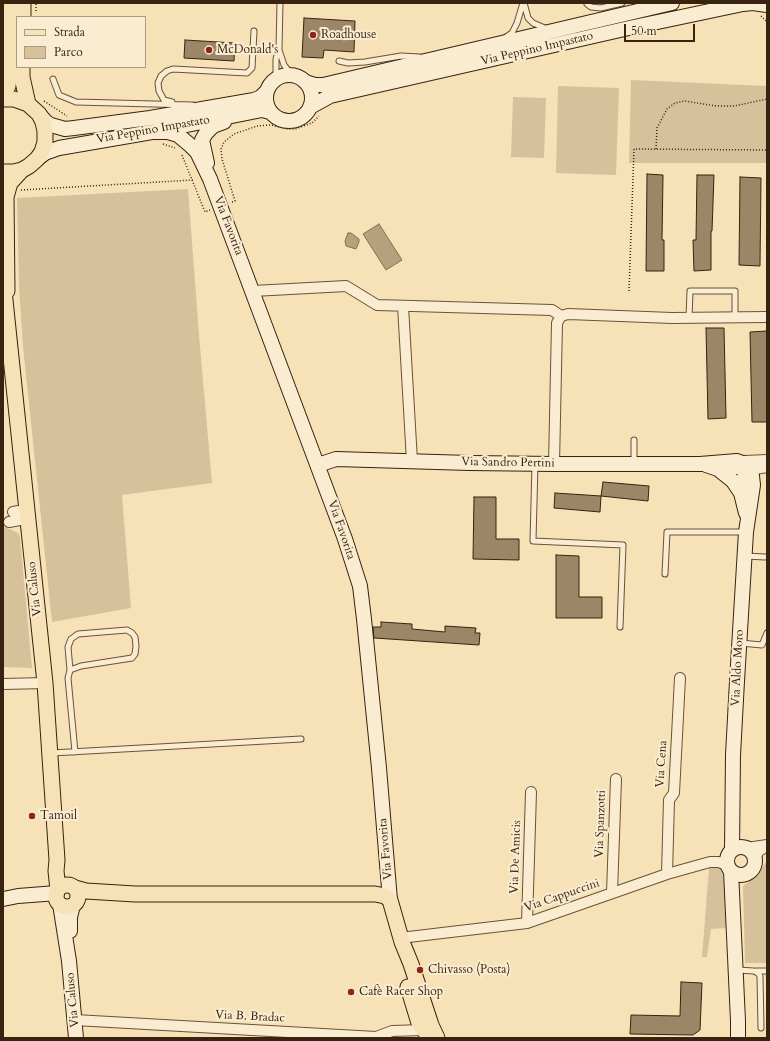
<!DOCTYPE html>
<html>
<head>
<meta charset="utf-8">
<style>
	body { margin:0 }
	#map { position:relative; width:770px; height:1041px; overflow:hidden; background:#f7e2b7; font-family:Cardo,serif }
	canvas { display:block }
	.frame { position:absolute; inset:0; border:4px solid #382210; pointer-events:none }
	.legend { position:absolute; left:16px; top:16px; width:130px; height:52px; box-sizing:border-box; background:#faecd0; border:1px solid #ac9b83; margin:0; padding:5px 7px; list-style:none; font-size:12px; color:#382210 }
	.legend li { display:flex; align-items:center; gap:8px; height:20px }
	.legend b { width:20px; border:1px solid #ac9b83 }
	.scale { position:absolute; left:624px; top:24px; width:71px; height:18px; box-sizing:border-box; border:2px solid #382210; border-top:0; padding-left:5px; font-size:12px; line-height:14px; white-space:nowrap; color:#382210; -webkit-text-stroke:3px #faecd0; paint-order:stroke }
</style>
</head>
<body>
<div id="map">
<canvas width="770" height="1041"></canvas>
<div class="frame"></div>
<ul class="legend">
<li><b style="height:5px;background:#f7e2b7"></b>Strada</li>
<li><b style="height:11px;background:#d7c19b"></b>Parco</li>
</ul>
<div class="scale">50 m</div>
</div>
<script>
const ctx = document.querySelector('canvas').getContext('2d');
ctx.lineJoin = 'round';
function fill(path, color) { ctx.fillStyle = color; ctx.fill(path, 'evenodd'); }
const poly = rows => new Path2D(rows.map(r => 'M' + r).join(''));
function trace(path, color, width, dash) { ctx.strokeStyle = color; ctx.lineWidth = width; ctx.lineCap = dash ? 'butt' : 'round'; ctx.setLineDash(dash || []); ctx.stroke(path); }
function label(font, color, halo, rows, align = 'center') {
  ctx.font = font + ' Cardo,serif'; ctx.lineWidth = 4; ctx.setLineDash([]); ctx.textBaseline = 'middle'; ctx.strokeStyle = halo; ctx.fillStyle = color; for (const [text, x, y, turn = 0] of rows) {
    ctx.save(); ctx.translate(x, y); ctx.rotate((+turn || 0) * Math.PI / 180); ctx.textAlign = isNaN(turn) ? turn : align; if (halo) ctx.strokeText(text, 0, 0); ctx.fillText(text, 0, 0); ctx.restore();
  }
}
fill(poly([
	[631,80,767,86,767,163,629,163],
	[558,86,619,88,616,175,556,173],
	[513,97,546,98,544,158,511,157],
	[188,189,199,335,212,483,122,495,131,608,52,622,23,347,19,287,17,198],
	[5,527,18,533,20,537,32,668,3,667,3,528],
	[765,863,767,863,767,963,745,963,743,886,757,876],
	[723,867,727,928,711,929,707,957,702,957,709,868]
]), '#d7c19b');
const water = poly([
	[379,224,402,260,386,270,363,234,379,224],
	[348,233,351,233,359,239,359,242,356,249,346,246,345,241,348,233]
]);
fill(water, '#b6a17e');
trace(water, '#846e52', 1);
const building = poly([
	[304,18,355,21,354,52,324,50,323,58,302,57,304,18],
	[185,40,235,43,234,61,184,58,185,40],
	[647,174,663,175,662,240,664,240,664,271,646,271,647,174],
	[697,175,714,175,712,231,711,231,711,270,694,271,693,240,696,240,697,175],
	[740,177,761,178,760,266,739,265,740,177],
	[706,328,724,328,726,418,708,419,706,328],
	[767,331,767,422,752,422,750,332,767,331],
	[603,482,649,486,648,501,601,496,603,482],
	[555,493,601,496,600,512,554,508,555,493],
	[474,497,496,497,496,539,519,539,519,560,473,559,474,497],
	[556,555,579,556,579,597,602,597,602,618,556,618,556,555],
	[381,622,412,624,412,629,445,632,445,626,476,628,475,633,480,633,479,645,374,638,373,627,381,627,381,622],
	[681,982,702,983,700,1030,693,1035,630,1034,631,1015,680,1016,681,982]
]);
fill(building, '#9b8667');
trace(building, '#382210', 1);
const lane = poly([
	[524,3,528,18,533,23,547,29],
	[587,4,591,7,601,8,622,3],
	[506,37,512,33,517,23,523,3],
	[279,50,284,65,292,75],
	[339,61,348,63,365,62,401,56,420,57],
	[53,79,59,95,76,102,193,105],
	[273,81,276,75,276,59,279,49,280,3],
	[172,102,164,100,159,91,158,83,161,76,167,71,173,69,247,73,252,68,254,31],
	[689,318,690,291,735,291,735,318],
	[634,440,634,463],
	[535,464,533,541,623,545,620,627],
	[746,556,765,557],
	[665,574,667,532,745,532],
	[740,643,762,645,767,633],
	[70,670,68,647,71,639,78,634,127,630,132,633,135,637,136,646,135,654,132,658,81,666,70,670,68,678,75,752],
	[52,753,301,739],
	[737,970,754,971,758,973,760,976,761,1028],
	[756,971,767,971]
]);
const street = poly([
	[253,291,346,286,377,305,552,310,561,316,568,314,672,318,767,317],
	[403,306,412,461],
	[745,461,767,460],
	[554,464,557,323,561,316],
	[718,469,755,469,767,467],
	[742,496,742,479,743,472,752,461],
	[9,522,20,520,28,514,19,511,13,512],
	[3,684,45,683],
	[747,848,767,845],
	[755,857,759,851,767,846],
	[667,874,669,800,674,793,680,678],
	[612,893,616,779],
	[527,923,531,792],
	[400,938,527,923,667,874,710,862,719,862,728,866],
	[75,1020,376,1037,392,1031,424,1030]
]);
const secondary = poly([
	'266 98a23 23 0 1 1 46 0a23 23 0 1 1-46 0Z',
	[305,82,315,85,323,85,672,3],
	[310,107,330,96,629,28,743,4,753,3,767,5],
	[39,114,46,122,51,125,65,129,74,128,150,118,254,100,261,97,267,91],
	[152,132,168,132,178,135,190,145,197,152,210,179,345,539,360,586,364,619,379,768,390,900],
	[37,159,45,153,59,148,152,132,262,110,270,112],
	[207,163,202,140,206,133,213,126,224,122],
	[318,465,336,459,470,463,554,464,700,464,737,461,745,464,752,476,753,485,746,532,737,681,733,755,732,850],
	[706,465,718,469,733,481,741,493,746,513],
	'727 861a14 14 0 1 1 28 0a14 14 0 1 1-28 0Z',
	[731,871,738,1021,738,1038],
	[3,899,18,896,57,893],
	[60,904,69,961,76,1038],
	[70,931,70,917,73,905]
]);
const primary = poly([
	[23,17,23,3],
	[22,67,22,77,28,104],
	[3,94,5,92,8,86,9,75,10,3],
	[3,99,14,99,28,104,39,114,43,122,45,131,45,142,42,152,37,159,29,166,22,170,13,172,3,172],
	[3,281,45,683,57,860,56,871,58,890],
	[7,291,6,197,10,183,22,170],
	'56 896a11 11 0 1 1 22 0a11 11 0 1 1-22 0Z',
	[75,888,86,891,135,894,375,894,385,896,390,900,402,942,411,964,431,1025,437,1038],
	[408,987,419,1023,426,1033]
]);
trace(lane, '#68523a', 7);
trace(street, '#68523a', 12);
trace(secondary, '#382210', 16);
trace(primary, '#382210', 17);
trace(poly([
	[36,11,36,3],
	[761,16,767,22],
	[44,101,67,116],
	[163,144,175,148],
	[656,149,657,128,667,109,675,103,685,101,716,106,734,106,767,99],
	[182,155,205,212,210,210],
	[21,190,193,180],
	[232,202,235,201,222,159,221,149,224,142,234,134,257,126,271,125,288,129,295,129,312,123,319,116],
	[629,291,634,149,767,150]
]), '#382210', 1.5, [1, 2]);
trace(lane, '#faecd0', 5);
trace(street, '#faecd0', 10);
trace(secondary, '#faecd0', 14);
trace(primary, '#f7e2b7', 15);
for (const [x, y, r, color] of [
	[313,35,4,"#8f2418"],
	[209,50,4,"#8f2418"],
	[32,816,4,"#8f2418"],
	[420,970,4,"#8f2418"],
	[351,992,4,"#8f2418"]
]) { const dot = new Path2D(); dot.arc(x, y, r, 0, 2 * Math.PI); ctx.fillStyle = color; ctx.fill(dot); trace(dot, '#faecd0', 1.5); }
label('12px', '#382210', '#faecd0', [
	["Roadhouse",321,35],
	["McDonald's",217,50],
	["Tamoil",40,816],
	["Chivasso (Posta)",428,970],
	["Cafè Racer Shop",359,992]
], 'left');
label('12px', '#382210', '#faecd0', [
	["Via Peppino Impastato",537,49,-13],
	["Via Peppino Impastato",153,130,-10],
	["Via Favorita",228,226,69],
	["Via Sandro Pertini",508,463,1],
	["Via Favorita",341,530,71],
	["Via Caluso",35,589,-96],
	["Via Aldo Moro",738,668,-87],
	["Via Cena",662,764,-86],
	["Via Spanzotti",601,824,-88],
	["Via Favorita",386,849,-95],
	["Via De Amicis",516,857,-88],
	["Via Cappuccini",562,896,-19],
	["Via Caluso",73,1000,-95],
	["Via B. Bradac",250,1017,3]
]);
</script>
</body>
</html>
